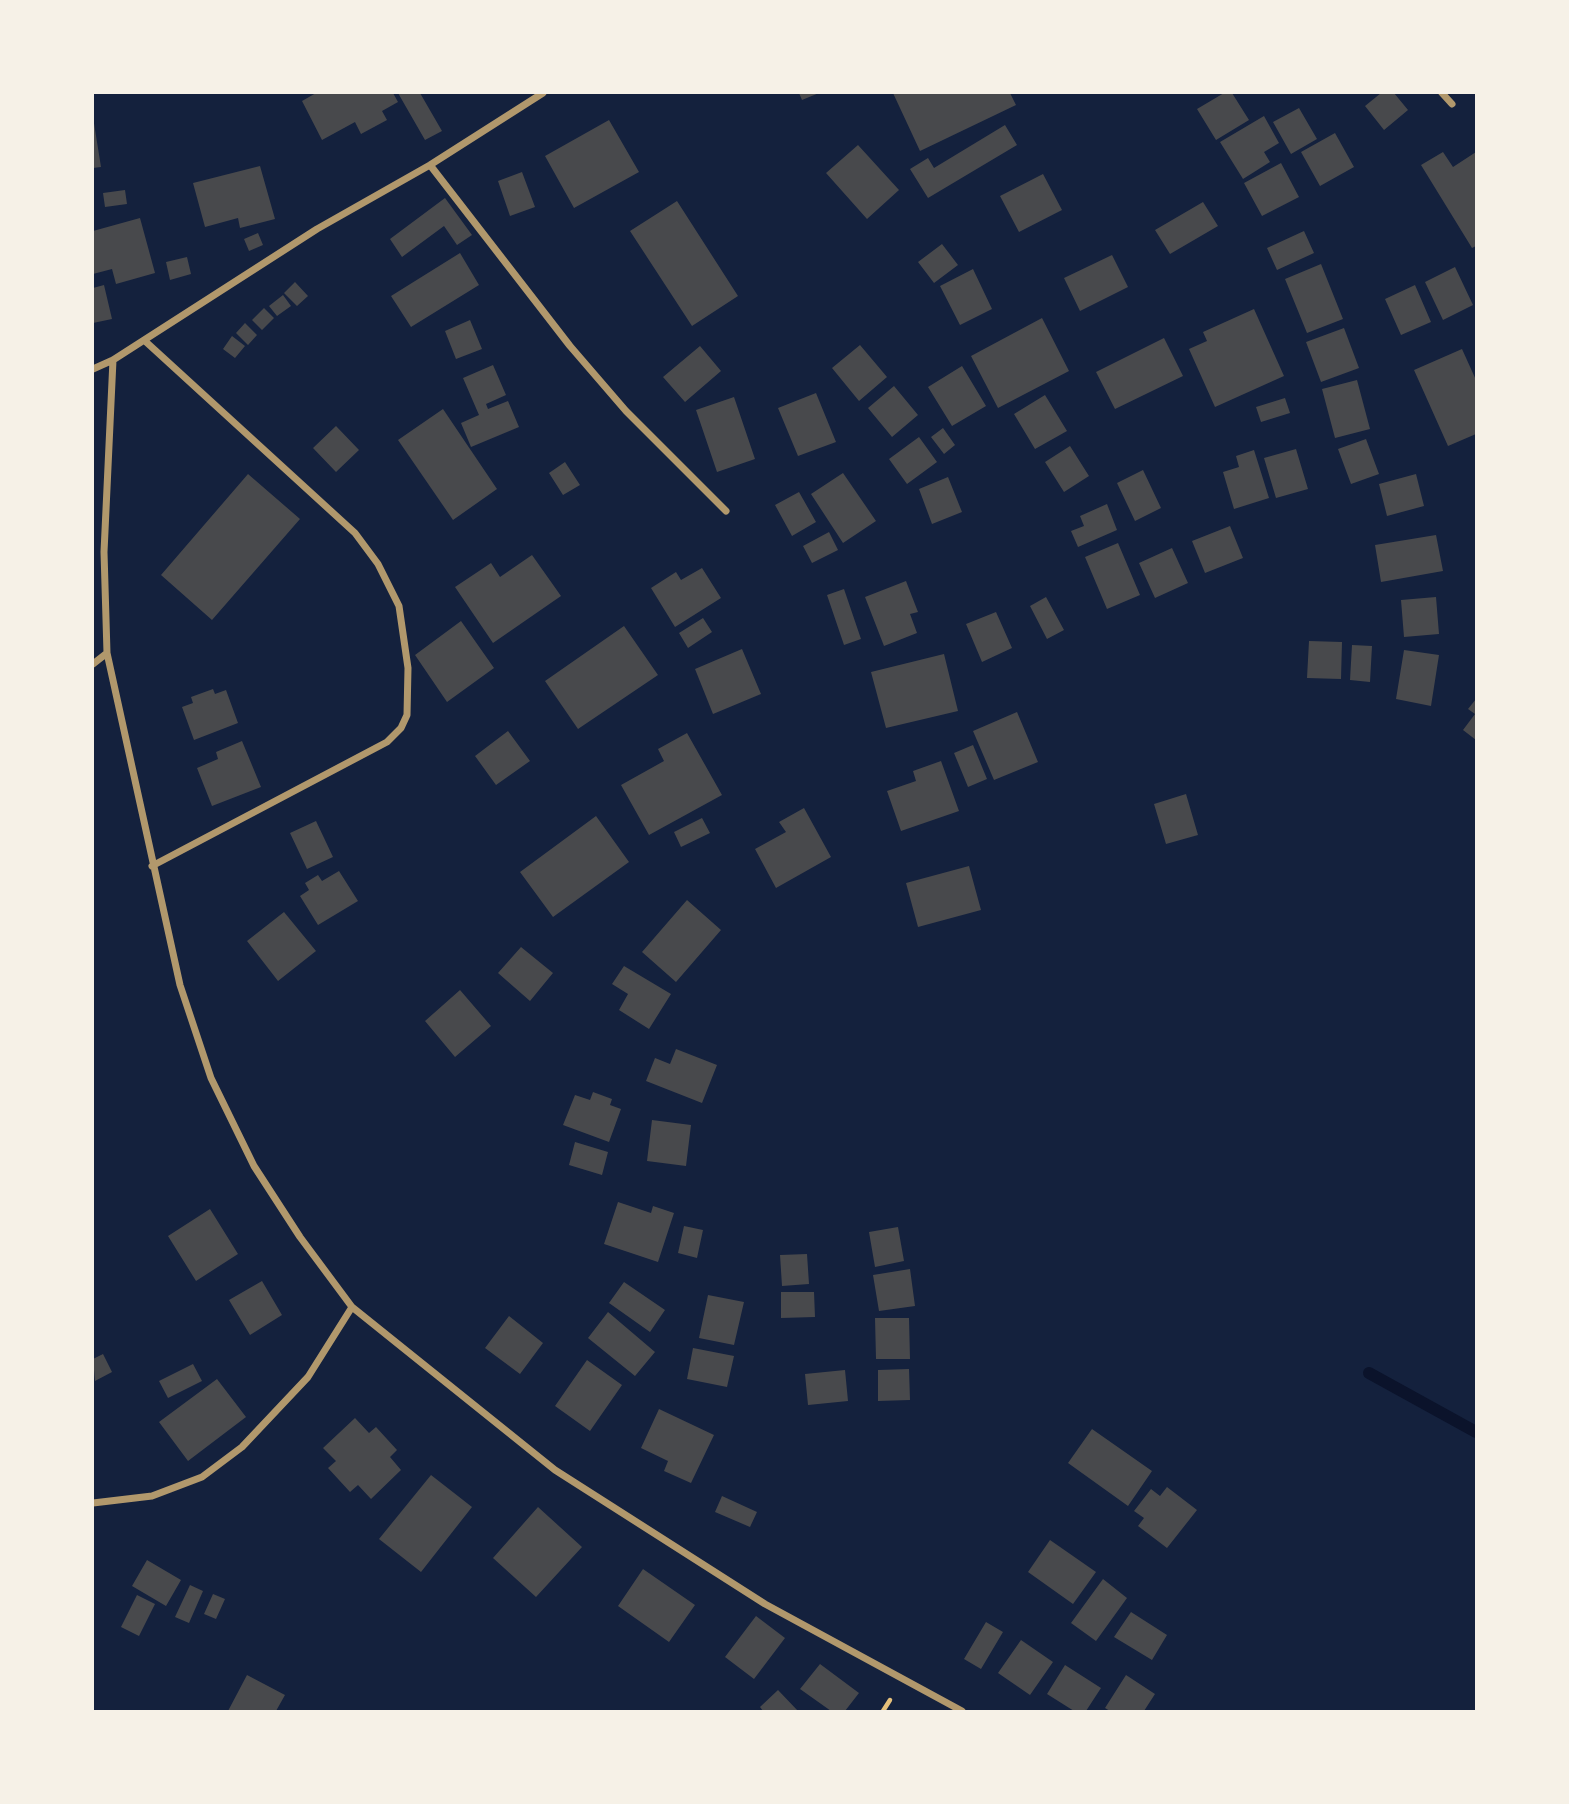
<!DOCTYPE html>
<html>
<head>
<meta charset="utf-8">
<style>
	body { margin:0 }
	#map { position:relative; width:1569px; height:1804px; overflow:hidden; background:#14213d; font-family:Roboto,sans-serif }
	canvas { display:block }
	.frame { position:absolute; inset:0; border:94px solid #f6f1e7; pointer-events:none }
</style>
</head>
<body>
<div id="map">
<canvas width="1569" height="1804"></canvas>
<div class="frame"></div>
</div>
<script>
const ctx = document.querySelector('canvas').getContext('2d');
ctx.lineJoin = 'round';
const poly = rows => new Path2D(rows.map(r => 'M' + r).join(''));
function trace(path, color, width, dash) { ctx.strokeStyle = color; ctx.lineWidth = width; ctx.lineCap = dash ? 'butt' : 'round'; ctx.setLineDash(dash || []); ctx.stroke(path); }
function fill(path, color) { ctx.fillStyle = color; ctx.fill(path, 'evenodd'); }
trace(poly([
	[1369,1373,1476,1432]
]), '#0b132b', 12);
fill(poly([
	[316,93,393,93,398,102,382,111,387,120,361,134,355,122,322,140,302,101],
	[398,93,420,93,442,131,425,140],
	[799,93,819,93,802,100],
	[893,93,1010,93,1016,105,920,151],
	[1224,93,1232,93,1249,120,1216,140,1197,109],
	[1381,93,1394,93,1408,110,1384,130,1365,106],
	[1299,108,1317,139,1291,154,1273,122],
	[1264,116,1279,143,1264,152,1270,162,1243,179,1220,142],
	[93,117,101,167,93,168],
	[609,120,639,172,574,208,545,156],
	[1005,125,1017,145,928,198,910,169,928,158,934,168],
	[1335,133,1354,167,1320,186,1301,152],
	[858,145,899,190,867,219,826,173],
	[1443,152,1453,167,1476,152,1476,246,1472,248,1421,165],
	[1281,163,1299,197,1262,216,1244,183],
	[260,166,275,219,240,228,238,218,205,227,193,183],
	[522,172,535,207,510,216,498,181],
	[1043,174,1062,210,1019,232,1000,196],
	[125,190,127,204,105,207,103,193],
	[445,198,472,235,457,245,444,226,402,257,390,239],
	[677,201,738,296,692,326,630,231],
	[1203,202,1218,226,1170,254,1155,230],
	[140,218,155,273,116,284,112,269,93,274,93,231],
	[1304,231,1314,253,1277,270,1267,248],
	[258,233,263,245,249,251,244,239],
	[942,244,958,265,934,283,918,262],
	[460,253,479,285,411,327,391,296],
	[1112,255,1128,287,1080,311,1064,278],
	[187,257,191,274,170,280,166,262],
	[1321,264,1343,319,1307,333,1285,279],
	[1455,267,1473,305,1443,320,1425,282],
	[973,269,992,309,960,325,940,286],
	[295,282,308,296,297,306,284,293],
	[104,285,112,319,93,323,93,288],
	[1415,285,1431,322,1401,335,1385,299],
	[283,295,291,306,277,316,269,306],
	[264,308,274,318,262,330,252,320],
	[1254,309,1284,376,1215,407,1189,349,1207,341,1203,332],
	[1042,318,1069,371,998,408,971,356],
	[470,320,482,349,456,359,445,331],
	[245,323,257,335,248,345,236,333],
	[1344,328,1359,368,1321,382,1306,342],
	[232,336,245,346,235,358,223,349],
	[1164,338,1183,376,1115,409,1096,372],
	[860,345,887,377,859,401,832,368],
	[700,346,721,371,685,402,663,377],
	[1462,349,1476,380,1476,434,1448,446,1414,370],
	[493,365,506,395,486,404,488,409,508,401,519,427,471,447,461,423,479,415,463,378],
	[962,366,986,406,952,426,928,387],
	[1357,380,1370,429,1335,438,1322,389],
	[894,386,918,415,892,437,868,408],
	[816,393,836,442,798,456,778,408],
	[1045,395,1067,431,1035,449,1014,414],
	[734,397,755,459,717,472,696,410],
	[1285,398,1290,413,1261,422,1256,407],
	[443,409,497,489,453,520,398,440],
	[336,426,359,450,336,472,313,448],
	[943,428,955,445,944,454,931,437],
	[919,437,937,462,907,484,889,459],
	[1366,439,1379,474,1351,484,1338,449],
	[1070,446,1089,476,1064,492,1045,462],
	[1296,449,1308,489,1276,498,1264,458],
	[1254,450,1269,498,1234,509,1223,472,1239,467,1236,456],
	[565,462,580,485,563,495,549,473],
	[1143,470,1161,508,1135,521,1117,483],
	[843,473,876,521,843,543,811,494],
	[248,474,300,519,212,620,161,575],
	[1416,474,1424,506,1387,516,1379,484],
	[948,477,962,512,932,524,919,489],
	[799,492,816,522,792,536,775,505],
	[1107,504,1117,530,1078,547,1071,531,1084,526,1080,516],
	[1230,526,1243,558,1205,573,1192,541],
	[829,532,838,550,812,563,803,546],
	[1436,535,1443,571,1381,582,1375,545],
	[1118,543,1140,595,1107,609,1085,557],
	[1172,548,1188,583,1155,598,1139,563],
	[532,555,561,596,493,643,455,587,491,563,500,577],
	[702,568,721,598,675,627,651,588,676,572,681,580],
	[906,581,918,612,910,614,917,633,884,646,865,597],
	[844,589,861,639,844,645,827,595],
	[1046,597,1064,630,1047,639,1030,606],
	[1436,597,1439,634,1404,637,1401,600],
	[996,612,1012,648,982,662,966,624],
	[703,618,712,632,688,648,679,633],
	[461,621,494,668,447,702,415,655],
	[624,626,658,675,578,729,545,681],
	[1309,641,1342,642,1341,679,1307,678],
	[1352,645,1372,646,1370,682,1350,680],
	[742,649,761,694,713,714,695,669],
	[1404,650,1439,655,1431,706,1396,699],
	[944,654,958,711,886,728,871,672],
	[213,689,215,694,226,690,238,723,194,740,182,707,193,703,191,697],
	[1476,699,1476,740,1463,730,1475,714,1468,709],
	[1017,712,1038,762,994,780,973,731],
	[508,731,530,761,496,785,475,756],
	[687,733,722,795,649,835,621,785,664,761,658,749],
	[242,741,261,787,212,806,197,768,218,759,216,752],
	[973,745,987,779,968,787,954,753],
	[941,761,959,811,901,831,887,791,916,781,913,771],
	[1186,794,1198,835,1166,844,1154,804],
	[804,808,831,857,776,888,755,849,786,832,779,822],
	[596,816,629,862,553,917,520,872],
	[702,818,710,833,681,847,674,832],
	[316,821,333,857,307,869,290,833],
	[969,866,981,910,918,927,906,883],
	[339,871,358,901,318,925,300,896,309,890,305,883,318,875,322,881],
	[687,900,721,930,676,982,642,952],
	[284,912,316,951,278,981,247,941],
	[521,947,553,973,530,1001,498,973],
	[624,966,671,994,649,1029,619,1010,628,994,612,984],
	[460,990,491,1026,455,1057,425,1021],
	[676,1049,717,1065,702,1103,646,1081,655,1058,670,1064],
	[593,1092,612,1099,610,1105,621,1109,609,1142,563,1125,575,1095,590,1100],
	[652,1120,691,1125,686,1166,647,1161],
	[575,1142,608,1152,602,1175,569,1165],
	[618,1202,651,1213,653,1206,674,1213,658,1262,604,1244],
	[210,1209,238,1254,196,1281,168,1236],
	[684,1226,703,1230,697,1258,678,1253],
	[898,1227,904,1261,875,1267,869,1232],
	[807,1254,809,1284,782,1286,780,1255],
	[910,1269,915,1306,879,1311,873,1275],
	[262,1281,282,1315,250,1335,229,1300],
	[624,1282,665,1310,650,1332,609,1303],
	[781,1292,814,1292,815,1317,781,1318],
	[708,1295,744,1302,734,1345,699,1338],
	[608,1312,655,1352,635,1376,588,1338],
	[509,1316,543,1343,520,1374,485,1348],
	[875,1318,909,1318,910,1359,876,1359],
	[693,1348,734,1356,727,1387,687,1379],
	[103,1354,112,1372,95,1381,93,1359],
	[587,1360,622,1385,590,1431,555,1406],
	[193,1364,202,1381,168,1398,159,1381],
	[909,1369,910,1400,878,1401,878,1370],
	[845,1370,848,1401,808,1405,805,1374],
	[217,1379,246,1417,188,1461,159,1422],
	[659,1409,714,1435,691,1483,664,1471,668,1461,641,1448],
	[355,1418,369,1433,376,1427,397,1450,390,1457,401,1470,371,1499,358,1485,350,1492,328,1468,336,1461,323,1448],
	[1092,1429,1152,1471,1128,1506,1068,1463],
	[431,1475,472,1507,421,1572,379,1539],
	[1167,1487,1197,1510,1167,1548,1138,1526,1144,1518,1134,1511,1151,1489,1160,1496],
	[722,1496,757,1512,750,1527,715,1512],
	[538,1507,582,1547,536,1597,493,1558],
	[1050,1540,1096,1572,1073,1604,1028,1572],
	[147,1560,181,1580,166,1606,132,1586],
	[643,1569,695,1605,669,1642,618,1606],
	[1103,1579,1127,1598,1096,1641,1071,1623],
	[190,1585,203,1591,189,1623,175,1617],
	[213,1594,225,1599,216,1619,204,1614],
	[137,1595,155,1604,139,1636,121,1627],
	[1131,1612,1167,1635,1152,1660,1114,1637],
	[756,1616,785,1638,754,1679,725,1657],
	[986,1622,1003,1632,981,1669,964,1659],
	[1021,1640,1053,1662,1030,1695,998,1673],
	[820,1664,859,1693,845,1711,831,1711,800,1689],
	[1065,1665,1101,1688,1086,1711,1074,1711,1047,1694],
	[247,1675,285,1695,276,1711,228,1711],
	[1126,1675,1155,1694,1144,1711,1110,1711,1105,1708],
	[778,1690,798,1711,763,1711,760,1707]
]), '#48494c');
trace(poly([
	[883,1711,890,1700]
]), '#e5c07b', 4.5);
trace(poly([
	[1442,93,1452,104],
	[430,165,570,346,626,411,726,511],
	[145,341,355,533,378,564,399,606,408,668,407,715,401,728,387,742,152,866],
	[93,369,113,360,317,229,430,165,543,93],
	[107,653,180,985,211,1078,254,1166,300,1237,352,1307,555,1470,765,1604,962,1711],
	[93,664,107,653,104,552,113,360],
	[93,1503,152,1496,202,1477,242,1447,308,1377,352,1307]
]), '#b1986c', 7);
</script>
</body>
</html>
